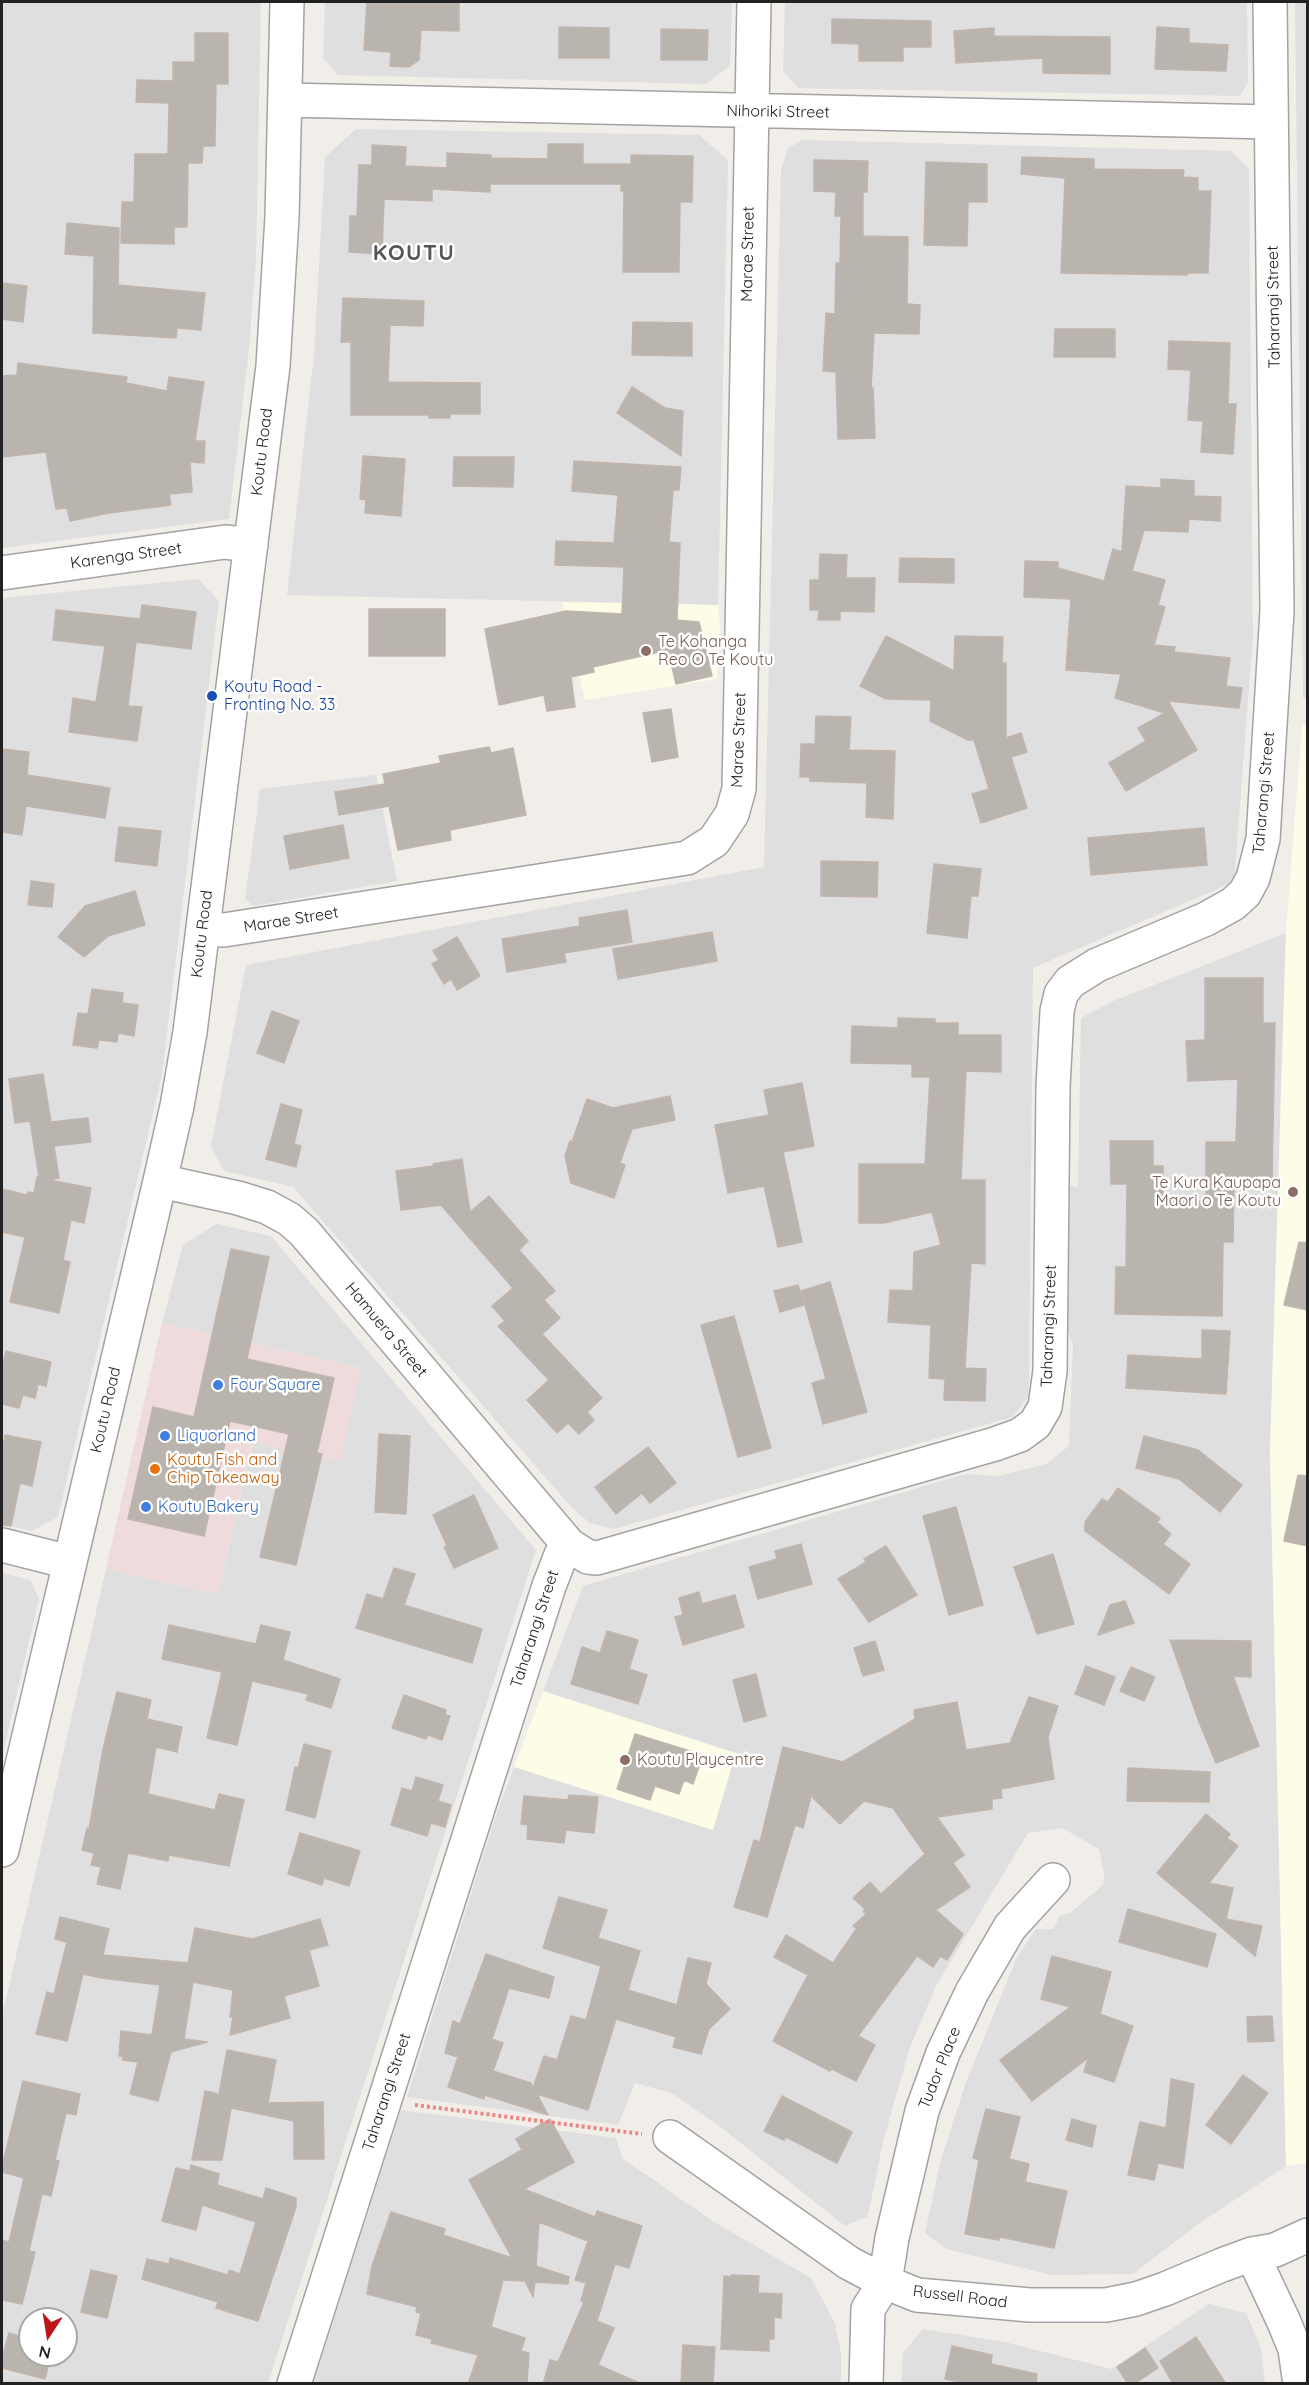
<!DOCTYPE html>
<html>
<head>
<meta charset="utf-8">
<style>
	body { margin:0 }
	#map { position:relative; width:1309px; height:2385px; overflow:hidden; background:#f1eeea; font-family:Quicksand,sans-serif }
	canvas { display:block }
	.frame { position:absolute; inset:0; border:3px solid #222; pointer-events:none }
	.north { position:absolute; left:18px; top:2307px; width:60px; height:60px; box-sizing:border-box; background:#fff; border:2px solid #a7a7a7; border-radius:50%; rotate:192deg; font-size:16px; font-weight:700; line-height:24px; text-align:center; color:#222 }
	.north::after { content:''; display:block; margin:auto; width:21px; height:27px; background:#be151b; clip-path:polygon(50% 0,100% 100%,50% 72%,0 100%) }
</style>
</head>
<body>
<div id="map">
<canvas width="1309" height="2385"></canvas>
<div class="frame"></div>
<div class="north">N</div>
</div>
<script>
const ctx = document.querySelector('canvas').getContext('2d');
ctx.lineJoin = 'round';
function fill(path, color) { ctx.fillStyle = color; ctx.fill(path, 'evenodd'); }
const poly = rows => new Path2D(rows.map(r => 'M' + r).join(''));
function trace(path, color, width, dash) { ctx.strokeStyle = color; ctx.lineWidth = width; ctx.lineCap = dash ? 'butt' : 'round'; ctx.setLineDash(dash || []); ctx.stroke(path); }
function label(font, color, halo, rows, align = 'center') {
  ctx.font = font + ' Quicksand,sans-serif'; ctx.lineWidth = 5; ctx.setLineDash([]); ctx.textBaseline = 'middle'; ctx.strokeStyle = halo; ctx.fillStyle = color; for (const [text, x, y, turn = 0] of rows) {
    ctx.save(); ctx.translate(x, y); ctx.rotate((+turn || 0) * Math.PI / 180); ctx.textAlign = isNaN(turn) ? turn : align; if (halo) ctx.strokeText(text, 0, 0); ctx.fillText(text, 0, 0); ctx.restore();
  }
}
fill(poly([
	[2,2,261,2,256,259,249,349,229,519,2,548],
	[325,2,732,2,730,66,706,84,338,75,323,58],
	[785,2,1247,2,1248,83,1240,96,798,88,783,71],
	[1295,2,1308,2,1308,698,1303,698],
	[356,129,699,135,728,160,718,605,287,595,314,354,325,157],
	[802,140,1231,151,1249,169,1253,636,1234,882,1033,968,1029,1396,1013,1417,614,1529,590,1523,572,1508,293,1187,224,1171,211,1146,246,965,764,867,781,170,788,148],
	[198,579,219,601,162,1075,58,1517,32,1531,2,1524,2,598],
	[376,775,397,881,253,906,245,899,260,789],
	[1286,933,1270,1451,1286,2166,1197,2225,1133,2274,1052,2275,946,2249,925,2233,940,2163,966,2082,1017,1957,1036,1929,1053,1929,1060,1916,1070,1913,1103,1885,1104,1875,1099,1849,1062,1828,1028,1833,936,1986,910,2047,883,2142,868,2216,845,2226,718,2125,671,2093,635,2083,618,2125,407,2097,496,1815,583,1586,966,1474,998,1476,1046,1464,1069,1446,1073,1346,1067,1327,1070,1186,1078,1187,1081,1018,1113,1001],
	[216,1224,271,1236,536,1550,268,2383,2,2384,2,2016,106,1569,218,1594,253,1441,361,1368,162,1323,183,1245],
	[30,2319,66,2319,66,2355,30,2355],
	[2,1573,30,1580,39,1599,2,1757],
	[401,2110,616,2138,622,2158,714,2222,811,2278,835,2323,841,2353,841,2383,313,2384],
	[1209,2304,1246,2313,1261,2348,1265,2383,901,2384,903,2353,923,2329,1005,2342,1111,2369]
]), '#e0dfdf');
fill(poly([
	[162,1323,361,1368,340,1461,252,1442,218,1594,106,1569]
]), '#efdbdb');
fill(poly([
	[562,602,718,605,720,623,717,679,585,700],
	[1307,725,1308,2163,1286,2166,1270,1451,1286,933,1302,726],
	[543,1691,736,1753,713,1830,514,1767]
]), '#fcfce7');
const building = poly([
	[367,2,459,2,459,31,421,30,419,60,409,67,390,66,391,52,364,50,367,2],
	[832,19,931,21,931,47,903,47,903,61,859,61,859,44,832,43,832,19],
	[559,27,609,28,609,58,559,58,559,27],
	[1157,27,1189,29,1189,43,1228,45,1226,71,1155,69,1157,27],
	[994,28,994,36,1110,37,1110,74,1043,73,1043,58,956,63,954,31,994,28],
	[661,29,708,30,707,60,661,60,661,29],
	[195,33,228,33,228,84,216,84,215,146,203,146,202,163,188,163,187,227,174,227,174,244,121,243,122,202,134,202,135,154,168,154,169,103,136,102,137,80,173,81,173,62,195,62,195,33],
	[548,144,583,144,583,164,631,164,631,155,693,156,692,202,680,202,679,272,623,272,624,191,621,191,621,184,490,184,490,192,432,189,432,201,384,199,382,254,349,252,350,216,357,216,359,165,372,165,372,145,406,147,405,166,447,168,447,153,491,155,491,158,548,159,548,144],
	[1022,157,1094,159,1094,169,1184,170,1183,177,1198,178,1198,191,1211,191,1208,273,1187,273,1187,275,1061,273,1065,178,1021,174,1022,157],
	[814,160,868,161,867,192,863,192,863,236,908,237,907,304,920,305,919,334,874,333,871,388,873,388,875,438,838,439,836,372,823,371,826,313,835,314,836,263,840,263,841,216,835,216,836,192,814,191,814,160],
	[926,162,987,164,987,202,968,202,967,246,924,245,926,162],
	[67,223,119,228,118,285,205,293,201,330,177,328,176,338,93,333,94,256,65,254,67,223],
	[2,283,27,286,23,322,2,319,2,283],
	[343,298,424,301,423,326,390,325,388,382,480,383,480,414,450,414,450,418,429,418,429,415,351,415,351,342,341,342,343,298],
	[633,322,692,323,692,356,632,355,633,322],
	[1055,329,1115,329,1115,357,1054,357,1055,329],
	[1169,341,1230,343,1228,404,1236,404,1233,454,1201,452,1203,421,1188,420,1191,370,1168,369,1169,341],
	[18,363,127,377,126,383,167,391,169,377,204,382,195,441,205,441,204,463,190,462,192,492,169,494,171,505,109,513,70,521,67,508,56,509,46,452,2,457,2,376,17,375,18,363],
	[632,387,665,408,683,411,681,456,617,413,632,387],
	[363,456,405,459,401,516,365,513,366,500,360,499,363,456],
	[454,457,514,457,513,487,453,486,454,457],
	[574,461,681,467,679,490,673,490,669,542,680,543,677,620,699,622,712,676,676,684,668,650,593,667,594,672,571,677,575,707,547,711,544,695,499,705,485,629,566,611,622,614,624,567,555,565,556,541,614,543,618,495,572,491,574,461],
	[1161,479,1194,481,1194,496,1221,497,1220,521,1189,519,1188,532,1144,530,1132,571,1165,580,1158,605,1165,607,1154,645,1175,647,1174,652,1230,658,1226,686,1242,688,1239,708,1168,701,1197,750,1126,791,1109,763,1146,741,1138,728,1165,713,1115,698,1121,674,1066,670,1071,599,1024,597,1025,561,1058,562,1058,568,1104,581,1113,549,1122,552,1126,486,1161,488,1161,479],
	[820,554,847,555,846,578,875,578,874,612,840,611,840,620,818,620,819,610,810,610,810,580,819,580,820,554],
	[900,558,954,559,954,583,899,582,900,558],
	[142,605,196,612,191,649,136,642,128,706,142,707,137,741,69,732,73,698,96,702,105,646,53,640,56,610,140,619,142,605],
	[369,609,445,609,445,656,369,656,369,609],
	[886,636,954,671,955,636,1003,637,1002,663,1006,663,1006,738,1021,733,1027,752,1011,757,1027,808,981,823,972,794,989,789,974,740,968,740,930,721,931,700,886,699,860,686,886,636],
	[671,709,678,757,652,762,643,713,671,709],
	[816,716,851,717,849,750,895,751,893,819,866,817,867,783,810,781,810,777,800,777,801,744,815,744,816,716],
	[489,747,491,753,513,748,526,815,450,830,451,840,398,850,389,806,339,815,335,792,385,784,383,774,441,763,439,756,489,747],
	[2,749,29,752,27,775,110,788,105,818,26,806,22,835,2,832,2,749],
	[343,825,349,858,290,869,284,836,343,825],
	[119,827,161,831,157,866,115,861,119,827],
	[1204,828,1207,865,1091,875,1088,838,1204,828],
	[821,861,878,862,877,897,821,896,821,861],
	[934,864,981,869,978,896,971,896,967,938,927,933,934,864],
	[31,881,54,884,52,907,28,905,31,881],
	[135,891,145,925,108,936,84,957,58,937,85,906,135,891],
	[627,910,632,942,564,953,566,962,507,972,502,939,580,926,579,918,627,910],
	[712,932,717,961,618,979,613,949,712,932],
	[457,937,480,976,457,990,451,979,444,984,432,964,439,960,433,951,457,937],
	[1205,978,1263,978,1263,1023,1275,1023,1272,1184,1234,1183,1233,1242,1223,1242,1222,1316,1115,1314,1116,1267,1126,1267,1127,1184,1111,1184,1110,1141,1153,1141,1153,1166,1163,1166,1163,1200,1206,1201,1206,1142,1236,1142,1238,1079,1188,1081,1186,1041,1205,1040,1205,978],
	[92,989,123,993,122,1003,138,1005,134,1036,118,1033,117,1042,99,1040,97,1048,73,1045,78,1013,88,1014,92,989],
	[272,1011,299,1021,284,1063,257,1053,272,1011],
	[898,1018,935,1019,935,1023,958,1023,958,1035,1001,1035,1001,1072,966,1071,961,1180,985,1180,985,1264,971,1263,965,1368,986,1369,985,1401,944,1400,945,1379,929,1378,931,1325,888,1322,890,1290,913,1291,914,1252,941,1245,932,1212,884,1223,859,1223,859,1164,925,1164,930,1077,912,1077,912,1064,851,1063,852,1026,898,1028,898,1018],
	[43,1074,51,1122,88,1118,91,1142,54,1146,59,1178,49,1180,91,1188,84,1223,71,1220,63,1260,70,1262,59,1313,10,1302,25,1237,2,1232,2,1189,27,1195,28,1192,34,1193,37,1177,39,1177,30,1121,15,1123,9,1079,43,1074],
	[802,1083,814,1146,783,1152,802,1242,778,1247,764,1186,728,1193,715,1125,769,1115,764,1090,802,1083],
	[670,1096,675,1120,632,1129,620,1163,625,1165,614,1198,571,1183,565,1156,570,1141,572,1142,587,1099,613,1108,670,1096],
	[281,1104,302,1110,294,1144,301,1146,296,1167,266,1159,281,1104],
	[462,1159,470,1212,489,1196,528,1241,519,1250,555,1291,544,1300,560,1318,542,1334,602,1398,587,1412,594,1420,579,1434,568,1423,557,1433,527,1400,549,1380,498,1326,505,1321,492,1306,513,1288,441,1205,401,1210,396,1171,434,1166,433,1164,462,1159],
	[1299,1242,1308,1243,1308,1310,1284,1305,1299,1242],
	[231,1249,269,1257,247,1359,334,1378,317,1453,322,1454,296,1565,260,1557,289,1434,230,1421,204,1536,128,1519,153,1407,194,1417,231,1249],
	[830,1282,867,1412,823,1424,812,1383,826,1379,801,1291,830,1282],
	[798,1285,804,1305,780,1312,774,1291,798,1285],
	[734,1316,771,1448,738,1457,701,1325,734,1316],
	[1202,1330,1230,1331,1226,1394,1126,1388,1128,1355,1202,1359,1202,1330],
	[6,1351,51,1362,46,1386,38,1384,35,1398,23,1395,19,1408,2,1404,2,1369,6,1351],
	[379,1434,410,1436,406,1514,375,1512,379,1434],
	[5,1435,41,1442,32,1486,20,1483,11,1526,2,1525,2,1452,5,1435],
	[1144,1436,1198,1450,1242,1485,1220,1512,1179,1479,1136,1468,1144,1436],
	[648,1447,676,1483,650,1503,642,1493,616,1514,595,1487,648,1447],
	[1298,1475,1308,1476,1308,1546,1284,1541,1298,1475],
	[1118,1488,1160,1518,1157,1522,1171,1534,1163,1544,1190,1564,1169,1594,1085,1531,1085,1522,1102,1499,1108,1502,1118,1488],
	[474,1495,498,1548,454,1568,444,1547,447,1546,433,1515,474,1495],
	[956,1507,983,1605,949,1615,923,1516,956,1507],
	[801,1544,812,1584,758,1599,749,1567,777,1559,775,1551,801,1544],
	[886,1546,917,1595,869,1622,838,1579,866,1562,864,1559,886,1546],
	[1053,1554,1074,1624,1037,1634,1014,1567,1053,1554],
	[394,1568,415,1574,404,1605,482,1629,472,1663,356,1628,367,1594,383,1599,394,1568],
	[699,1592,702,1604,735,1595,744,1627,683,1645,675,1617,683,1615,679,1598,699,1592],
	[1125,1601,1134,1623,1098,1635,1110,1605,1125,1601],
	[169,1625,256,1644,261,1625,290,1632,283,1660,340,1679,331,1708,306,1700,308,1694,252,1681,237,1745,207,1738,222,1672,162,1659,169,1625],
	[607,1631,638,1640,629,1669,647,1675,638,1704,571,1684,582,1647,600,1653,607,1631],
	[1170,1640,1251,1641,1251,1677,1233,1676,1259,1746,1216,1763,1199,1722,1170,1640],
	[875,1641,884,1670,863,1676,854,1648,875,1641],
	[1086,1666,1115,1677,1104,1705,1075,1694,1086,1666],
	[1131,1667,1155,1677,1144,1701,1120,1691,1131,1667],
	[756,1674,766,1716,744,1722,733,1680,756,1674],
	[117,1692,151,1700,147,1719,182,1727,177,1752,156,1747,148,1794,215,1810,219,1794,244,1800,229,1866,169,1855,168,1861,128,1853,120,1889,97,1884,101,1867,91,1865,94,1853,82,1850,87,1828,89,1829,103,1749,117,1692],
	[404,1695,446,1710,445,1715,450,1716,442,1740,428,1735,426,1739,392,1728,404,1695],
	[1029,1697,1058,1706,1048,1737,1054,1779,1001,1789,1002,1798,992,1799,992,1809,937,1817,964,1855,953,1863,970,1887,936,1910,963,1934,947,1960,940,1956,933,1967,917,1956,858,2036,875,2045,856,2081,832,2069,830,2071,773,2041,808,1975,774,1957,786,1935,833,1963,857,1928,853,1926,866,1914,863,1911,865,1909,853,1898,870,1882,881,1894,925,1854,893,1808,864,1801,840,1824,811,1796,803,1828,795,1825,767,1917,734,1907,754,1840,760,1842,783,1747,843,1762,915,1719,914,1710,957,1702,966,1750,1010,1743,1029,1697],
	[635,1734,703,1755,693,1784,684,1780,679,1794,655,1786,650,1800,617,1789,635,1734],
	[304,1744,331,1751,315,1818,286,1810,295,1767,298,1768,304,1744],
	[1128,1768,1210,1772,1209,1802,1127,1801,1128,1768],
	[416,1777,443,1785,438,1801,451,1805,445,1827,431,1823,427,1836,391,1825,402,1788,412,1791,416,1777],
	[569,1795,598,1797,594,1833,566,1830,564,1843,527,1839,528,1825,521,1824,524,1796,568,1800,569,1795],
	[1206,1814,1230,1834,1227,1838,1238,1846,1209,1883,1233,1888,1226,1919,1262,1926,1255,1956,1157,1873,1206,1814],
	[300,1833,360,1851,349,1886,324,1878,322,1885,288,1874,300,1833],
	[559,1897,607,1910,598,1938,640,1951,628,1990,677,2005,688,1958,711,1963,706,1984,730,2009,709,2029,701,2054,673,2047,676,2037,616,2019,588,2110,537,2094,548,2115,485,2095,484,2099,448,2087,458,2057,445,2053,453,2021,460,2024,486,1954,554,1977,549,1998,509,1988,492,2039,503,2043,493,2071,531,2083,533,2088,544,2056,557,2060,571,2016,586,2020,601,1966,543,1948,559,1897],
	[1128,1909,1216,1934,1207,1967,1119,1942,1128,1909],
	[60,1917,109,1929,103,1955,188,1963,195,1928,252,1939,320,1919,328,1945,309,1950,319,1986,284,1996,290,2018,230,2035,233,2017,230,2017,233,1990,193,1982,184,2039,207,2042,171,2052,158,2101,130,2094,138,2062,122,2060,123,2056,119,2056,121,2031,152,2035,160,1985,101,1978,83,1974,67,2041,36,2034,47,1992,54,1994,67,1942,55,1939,60,1917],
	[1052,1956,1111,1972,1100,2014,1133,2026,1114,2082,1084,2072,1088,2058,1032,2101,1000,2060,1070,2007,1041,1999,1052,1956],
	[1272,2016,1274,2041,1248,2042,1247,2017,1272,2016],
	[227,2050,276,2060,268,2103,323,2102,324,2159,294,2159,294,2121,231,2108,222,2160,192,2160,205,2091,219,2094,227,2050],
	[1243,2075,1268,2093,1231,2144,1206,2125,1243,2075],
	[1171,2079,1194,2084,1183,2168,1158,2163,1154,2180,1128,2175,1140,2122,1166,2128,1171,2079],
	[23,2081,80,2094,76,2115,66,2113,55,2160,59,2161,51,2196,42,2194,29,2251,35,2252,22,2304,2,2300,2,2240,9,2242,24,2178,2,2172,2,2167,23,2081],
	[782,2096,852,2132,837,2163,786,2137,784,2140,764,2131,782,2096],
	[986,2109,1020,2117,1009,2159,1029,2164,1025,2182,1067,2191,1054,2248,1000,2237,999,2240,965,2234,979,2160,973,2158,986,2109],
	[550,2119,574,2162,524,2189,595,2217,597,2211,642,2226,629,2268,615,2264,597,2321,614,2328,598,2365,642,2384,543,2384,550,2360,558,2362,584,2302,581,2301,586,2283,575,2280,588,2241,539,2222,536,2266,569,2277,568,2284,535,2282,533,2297,525,2281,503,2280,491,2327,525,2338,521,2351,529,2353,527,2384,468,2384,478,2355,431,2343,432,2339,416,2335,421,2313,416,2312,417,2307,367,2294,372,2266,391,2212,445,2229,443,2235,512,2258,469,2180,522,2150,516,2139,550,2119],
	[1072,2119,1096,2126,1092,2147,1066,2140,1072,2119],
	[191,2165,219,2174,217,2185,263,2199,266,2188,296,2198,296,2207,258,2321,216,2308,218,2302,142,2279,147,2259,169,2264,170,2258,228,2275,229,2270,240,2274,256,2222,202,2205,196,2230,162,2221,176,2168,190,2171,191,2165],
	[91,2270,117,2276,107,2318,81,2312,91,2270],
	[731,2275,759,2276,758,2293,782,2294,781,2318,774,2317,774,2339,769,2339,769,2351,721,2349,724,2276,731,2277,731,2275],
	[9,2333,30,2339,30,2355,51,2355,45,2379,2,2368,2,2355,3,2355,9,2333],
	[1196,2337,1226,2384,1173,2384,1160,2361,1196,2337],
	[683,2345,715,2347,713,2384,681,2384,683,2345],
	[952,2346,992,2355,991,2364,1037,2374,1036,2384,968,2384,945,2379,952,2346],
	[1145,2348,1158,2368,1134,2384,1128,2384,1117,2367,1145,2348]
]);
fill(building, '#bab4af');
trace(building, '#c1b5ad', 1.5);
const minor = poly([
	[285,100,1271,122],
	[2,573,225,542,251,545],
	[203,928,224,930,687,858,714,841,732,814,739,789,754,2],
	[160,1181,238,1198,267,1207,289,1219,304,1232,569,1545,588,1557,597,1558,995,1444,1020,1435,1035,1424,1045,1407,1050,1371,1053,1087,1057,1011,1061,994,1070,982,1097,965,1206,919,1233,904,1245,893,1253,878,1263,839,1277,611,1270,2],
	[2,1545,69,1562],
	[2,1850,160,1181,177,1106,190,1032,273,366,282,217,287,2],
	[670,2137,849,2263,885,2282,917,2295,1030,2305,1106,2305,1136,2299,1165,2289,1222,2265,1252,2254,1275,2250,1308,2235],
	[1252,2254,1284,2322,1295,2349,1300,2384],
	[294,2384,549,1586,561,1555,569,1545],
	[866,2384,868,2309,885,2282,892,2238,922,2111,943,2053,972,1992,1010,1927,1053,1880]
]);
trace(minor, '#a3a3a3', 36);
trace(poly([
	[415,2105,642,2134]
]), '#ec877f', 4, [3, 3]);
trace(minor, '#fff', 33);
for (const [x, y, r, color] of [
	[646,651,6,"#8d6e63"],
	[212,696,6,"#1a4fb4"],
	[1293,1192,6,"#8d6e63"],
	[218,1385,6,"#3f7fe0"],
	[165,1436,6,"#3f7fe0"],
	[155,1469,6,"#e8710a"],
	[146,1507,6,"#3f7fe0"],
	[625,1760,6,"#8d6e63"]
]) { const dot = new Path2D(); dot.arc(x, y, r, 0, 2 * Math.PI); ctx.fillStyle = color; ctx.fill(dot); trace(dot, '#fff', 2); }
label('16px', '#222', '#fff', [
	["Nihoriki Street",778,112,1],
	["Marae Street",748,254,-89],
	["Taharangi Street",1274,307,-91],
	["Koutu Road",262,452,-83],
	["Karenga Street",126,556,-8],
	["Marae Street",739,740,-88],
	["Taharangi Street",1264,793,-85],
	["Marae Street",291,920,-9],
	["Koutu Road",202,934,-83],
	["Taharangi Street",1049,1326,-88],
	["Hamuera Street",386,1330,50],
	["Koutu Road",106,1410,-77],
	["Taharangi Street",535,1629,-72],
	["Tudor Place",940,2068,-68],
	["Taharangi Street",387,2092,-72],
	["Russell Road",960,2297,7]
]);
label('16px', '#785e54', '#fff', [
	["Te Kohanga",658,642],
	["Reo O Te Koutu",658,660],
	["Te Kura Kaupapa",1281,1183,"right"],
	["Maori o Te Koutu",1281,1201,"right"],
	["Koutu Playcentre",637,1760]
], 'left');
label('16px', '#164399', '#fff', [
	["Koutu Road -",224,687],
	["Fronting No. 33",224,705]
], 'left');
label('16px', '#366cbe', '#fff', [
	["Four Square",230,1385],
	["Liquorland",177,1436],
	["Koutu Bakery",158,1507]
], 'left');
label('16px', '#c56008', '#fff', [
	["Koutu Fish and",167,1460],
	["Chip Takeaway",167,1478]
], 'left');
ctx.letterSpacing = '1.5px';
label('bold 22px', '#555', '#fff', [
	["KOUTU",414,253]
]);
ctx.letterSpacing = '0px';
</script>
</body>
</html>
